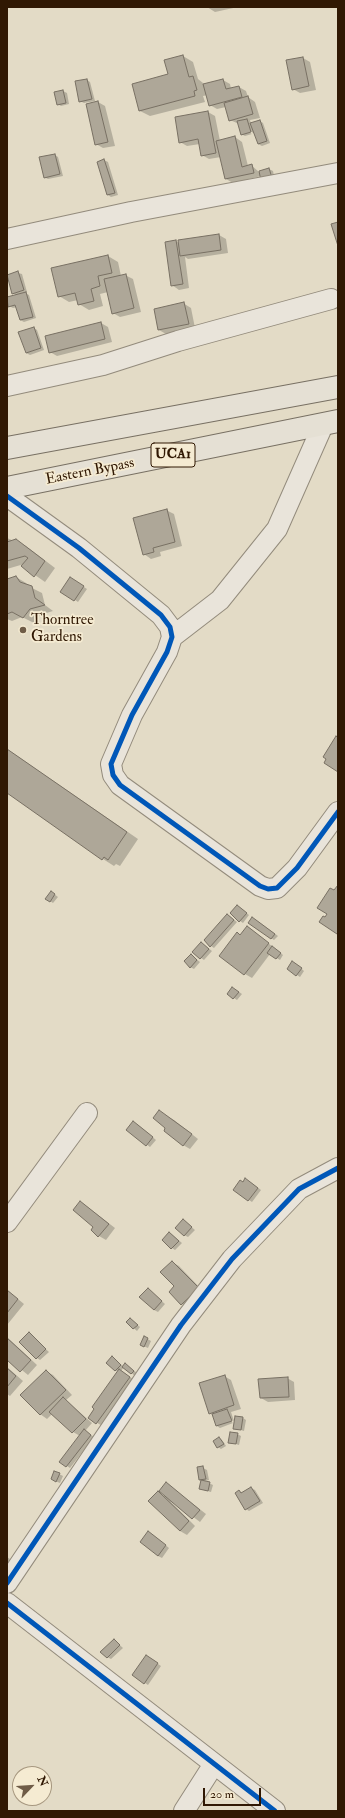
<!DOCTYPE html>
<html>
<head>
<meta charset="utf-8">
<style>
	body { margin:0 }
	#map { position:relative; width:345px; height:1818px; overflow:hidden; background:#e3dbc6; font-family:"IM FELL Double Pica",serif }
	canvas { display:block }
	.frame { position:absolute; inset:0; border:8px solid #301803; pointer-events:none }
	.north { position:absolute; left:12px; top:1766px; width:40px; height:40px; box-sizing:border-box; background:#f5ebd2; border:1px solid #a6977f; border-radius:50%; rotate:65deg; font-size:11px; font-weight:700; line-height:16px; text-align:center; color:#301803 }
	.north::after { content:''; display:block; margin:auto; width:14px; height:18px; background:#6f5c47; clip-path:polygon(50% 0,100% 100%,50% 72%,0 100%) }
	.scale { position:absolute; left:203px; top:1788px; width:58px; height:18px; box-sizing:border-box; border:2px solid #301803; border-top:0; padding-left:5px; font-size:12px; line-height:14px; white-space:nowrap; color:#301803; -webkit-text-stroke:3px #f5ebd2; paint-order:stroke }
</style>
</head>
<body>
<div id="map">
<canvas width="345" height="1818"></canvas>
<div class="frame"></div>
<div class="north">N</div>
<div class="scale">20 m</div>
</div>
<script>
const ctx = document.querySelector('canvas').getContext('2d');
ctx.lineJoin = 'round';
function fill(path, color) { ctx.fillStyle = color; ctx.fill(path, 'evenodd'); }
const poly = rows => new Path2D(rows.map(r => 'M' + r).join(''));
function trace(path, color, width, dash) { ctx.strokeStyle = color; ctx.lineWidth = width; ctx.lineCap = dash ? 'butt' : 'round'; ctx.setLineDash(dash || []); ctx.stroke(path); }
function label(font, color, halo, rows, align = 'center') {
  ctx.font = font + ' "IM FELL Double Pica",serif'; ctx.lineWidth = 3.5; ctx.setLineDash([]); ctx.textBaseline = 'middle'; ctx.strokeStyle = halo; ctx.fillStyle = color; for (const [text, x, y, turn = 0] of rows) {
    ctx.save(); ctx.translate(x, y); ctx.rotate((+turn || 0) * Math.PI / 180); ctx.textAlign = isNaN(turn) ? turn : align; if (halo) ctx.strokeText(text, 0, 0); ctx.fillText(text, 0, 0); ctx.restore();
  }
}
fill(poly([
	[207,7,238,7,215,12],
	[183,56,193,62,198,79,203,83,204,85,223,80,230,84,231,89,239,87,246,91,248,97,255,102,260,118,250,120,251,124,260,121,263,123,270,143,262,146,258,144,255,134,247,129,246,131,252,134,245,136,241,134,239,124,230,120,226,107,217,109,210,105,208,95,203,96,205,102,150,116,140,111],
	[303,58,310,62,316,90,300,93,293,89],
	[87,80,90,82,95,101,84,103,80,101],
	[63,91,67,93,69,104,61,106,58,104,55,93],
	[98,102,105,106,115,146,103,148,96,144],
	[208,112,215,116,220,141,235,137,242,142,248,166,251,165,259,172,269,169,273,171,275,180,261,176,233,183,226,179,221,157,209,159,202,155,200,144,187,146,180,142],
	[55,155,58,157,63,176,48,179,44,177],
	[104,160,108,162,118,195,111,197,108,195],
	[219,235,226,239,228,253,188,259,185,257,189,288,179,290,172,285,176,241,179,243],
	[108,256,118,262,121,276,125,275,133,279,141,312,120,317,113,313,108,292,100,294,103,306,89,310,79,304,78,300,69,302,59,296],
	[18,273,22,274,27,292,25,293,29,295,36,318,24,322,20,320,17,307,13,308,9,306,7,298,17,296,13,293],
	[183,303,191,308,195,328,166,334,159,330],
	[101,323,108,327,112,342,57,356,50,352],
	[34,328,37,330,44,350,30,355,26,353],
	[166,510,174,514,182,546,160,552,161,556,151,559,144,554],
	[7,538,26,546,55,568,45,582,22,566,24,564,7,569],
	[16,577,26,583,28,586,42,593,45,605,53,611,40,615,34,623,22,617,12,621,7,619,7,580],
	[70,578,87,589,78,602,62,591],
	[7,749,138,839,120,866,116,864,114,866,103,859,7,791],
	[54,894,58,897,53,903,50,901],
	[237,906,249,915,243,923,240,921],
	[228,915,237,922,214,948,211,946],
	[256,920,278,936,274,940,271,938],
	[248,927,283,955,280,960,270,954,252,978,245,974,238,933,241,935],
	[204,945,212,951,204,960,201,958],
	[191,955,200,962,194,969,190,967],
	[296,964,304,971,300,977,297,975],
	[236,990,242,994,237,1000,228,994],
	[159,1112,174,1120,198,1139,190,1149,183,1145,167,1128],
	[137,1124,156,1140,150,1147,128,1130],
	[249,1181,261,1190,252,1202,234,1190],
	[81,1202,115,1228,106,1240,99,1236],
	[183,1220,195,1230,188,1237,184,1235],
	[170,1233,182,1243,175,1250,172,1248],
	[172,1262,179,1266,205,1293,189,1308,182,1304,176,1286],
	[148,1289,165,1304,158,1312,154,1310],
	[7,1290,24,1304,7,1325],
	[130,1319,140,1327,137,1331,127,1322],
	[29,1334,49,1352,40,1360,37,1358],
	[7,1337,37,1365,28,1375,7,1358],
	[144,1337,151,1341,148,1348,141,1345],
	[112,1358,123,1366,128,1366,137,1373,135,1376,124,1367,121,1371,136,1381,104,1427,89,1418,118,1372,107,1363],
	[7,1367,23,1381,10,1396,7,1394],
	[46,1371,53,1375,72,1395,66,1400,92,1423,85,1431,94,1437,70,1468,61,1462,80,1436,73,1432,53,1413,47,1419,40,1414],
	[224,1376,231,1380,241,1409,231,1412,234,1421,228,1417,227,1419,233,1423,220,1428,217,1426,213,1415,210,1413],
	[287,1378,294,1382,295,1400,268,1402,261,1398],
	[243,1418,246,1420,244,1431,234,1428],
	[237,1434,241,1436,239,1445,229,1442],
	[219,1438,222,1440,226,1446,221,1449,218,1447],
	[203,1468,207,1470,209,1480,204,1481,213,1485,211,1492,200,1489,202,1481,200,1479],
	[59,1474,63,1476,60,1483,55,1481],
	[166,1483,206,1514,200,1522,172,1501,171,1502,195,1526,187,1535,180,1531,158,1492,164,1496],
	[251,1488,255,1490,263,1503,249,1511,246,1509,239,1491,242,1493],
	[152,1534,169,1548,162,1558,158,1556],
	[7,1557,10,1559,7,1564],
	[114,1640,123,1648,111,1659,107,1657],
	[149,1658,161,1666,148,1685,133,1675]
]), '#0003');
const building = poly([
	[183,55,189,77,193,76,197,90,194,91,195,96,139,111,132,84,168,74,164,60,183,55],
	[303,57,309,86,292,90,286,60,303,57],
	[87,79,92,99,79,102,75,81,87,79],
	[223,79,226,89,239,86,242,97,209,106,203,84,223,79],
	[63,90,66,103,57,105,54,92,63,90],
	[248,96,253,114,229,121,224,103,248,96],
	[98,101,108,142,95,145,86,104,98,101],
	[208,111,216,153,201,156,198,139,179,143,175,117,208,111],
	[247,119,251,132,241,135,237,121,247,119],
	[260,120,267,141,258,144,250,123,260,120],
	[235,136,242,167,252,164,254,173,225,179,216,141,235,136],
	[55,154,60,174,44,178,39,157,55,154],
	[104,159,115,193,107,195,97,162,104,159],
	[269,168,272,178,261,181,259,171,269,168],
	[338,222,338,246,331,224,338,222],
	[219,234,221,250,180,256,178,240,219,234],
	[176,240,183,284,171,286,165,242,176,240],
	[108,255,112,273,98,276,100,286,91,289,94,301,78,305,75,293,58,297,51,268,108,255],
	[18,271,24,290,12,294,7,275,18,271],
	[126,274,134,308,112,314,104,279,126,274],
	[26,292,33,317,20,320,15,305,8,307,7,297,26,292],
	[184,302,189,324,158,330,154,309,184,302],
	[101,322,105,339,49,353,45,336,101,322],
	[34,327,41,348,26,353,18,332,34,327],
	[167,509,175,542,153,548,154,552,143,555,133,518,167,509],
	[16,539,45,561,34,577,21,566,28,558,25,556,7,561,7,542,16,539],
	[16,576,20,582,32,586,35,598,45,605,30,609,23,618,12,612,7,614,7,579,16,576],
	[70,577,84,586,74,601,60,592,70,577],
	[336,736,338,738,338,772,324,763,326,759,323,757,336,736],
	[7,749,127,832,108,860,104,857,102,860,7,793,7,749],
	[338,885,338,933,337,934,319,922,323,916,325,917,327,914,317,908,330,888,334,890,338,885],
	[51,891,55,894,50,902,45,899,51,891],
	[237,905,247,913,239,922,230,913,237,905],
	[227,914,234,920,210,947,204,940,227,914],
	[252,917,275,934,271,939,248,923,252,917],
	[247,926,269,943,244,975,219,956,237,932,240,935,247,926],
	[201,942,209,949,200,959,192,952,201,942],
	[272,946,281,953,276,959,267,953,272,946],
	[191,954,197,960,190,968,184,961,191,954],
	[292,961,302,968,296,976,287,969,292,961],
	[232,987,239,992,233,999,227,994,232,987],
	[159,1110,192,1134,183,1146,164,1131,165,1128,153,1118,159,1110],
	[133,1121,153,1137,146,1146,126,1130,133,1121],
	[245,1178,258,1188,248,1201,233,1190,240,1180,243,1182,245,1178],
	[80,1201,109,1224,98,1237,91,1230,93,1227,73,1210,80,1201],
	[183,1219,192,1227,184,1236,175,1228,183,1219],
	[169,1232,179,1241,171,1249,162,1240,169,1232],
	[172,1261,199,1288,181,1305,169,1292,174,1286,160,1272,172,1261],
	[148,1288,162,1301,154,1310,139,1297,148,1288],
	[7,1290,18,1299,7,1313,7,1290],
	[130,1318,138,1325,133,1329,126,1322,130,1318],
	[29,1332,46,1349,36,1359,19,1342,29,1332],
	[144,1336,148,1338,144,1347,140,1345,144,1336],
	[7,1338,31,1360,20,1372,7,1360,7,1338],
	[112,1356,121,1365,115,1371,106,1363,112,1356],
	[125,1363,134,1371,131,1374,122,1367,125,1363],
	[7,1368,16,1376,7,1387,7,1368],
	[119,1369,130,1377,96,1424,88,1418,94,1409,92,1407,119,1369],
	[46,1370,66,1390,40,1415,20,1395,46,1370],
	[225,1375,234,1405,209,1414,199,1383,225,1375],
	[288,1377,289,1397,260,1398,258,1379,288,1377],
	[63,1397,86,1419,72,1433,49,1412,63,1397],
	[227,1409,232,1421,216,1426,212,1414,227,1409],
	[235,1416,243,1417,241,1430,233,1429,235,1416],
	[84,1429,91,1435,66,1467,59,1462,84,1429],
	[230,1432,238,1433,236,1444,228,1443,230,1432],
	[219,1437,224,1444,217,1448,213,1441,219,1437],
	[203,1466,206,1479,199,1480,197,1467,203,1466],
	[54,1471,60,1473,56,1482,51,1479,54,1471],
	[201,1480,210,1482,208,1491,199,1489,201,1480],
	[166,1482,200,1510,192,1519,159,1491,166,1482],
	[251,1487,260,1501,245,1510,235,1493,239,1490,241,1493,251,1487],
	[158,1491,189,1521,180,1531,148,1501,158,1491],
	[148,1531,166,1545,158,1556,140,1542,148,1531],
	[114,1639,120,1645,107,1658,100,1652,114,1639],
	[146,1655,158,1663,144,1684,132,1675,146,1655]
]);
fill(building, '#aea798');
trace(building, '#787063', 1);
const street = poly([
	[7,239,131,212,338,173],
	[7,386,103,365,178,341,331,299],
	[7,496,79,548,161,615,170,627,172,637,167,652,132,715,111,764,113,775,120,785,260,886,268,889,277,888,297,868,338,812],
	[172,637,220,600,277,529,323,425],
	[7,1222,87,1113],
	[7,1583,181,1325,232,1259,299,1189,338,1168],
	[7,1603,275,1811],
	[184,1811,214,1764]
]);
const primary = poly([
	[7,448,338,387],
	[7,488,338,421]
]);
trace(street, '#938b7c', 22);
trace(primary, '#787063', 24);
trace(street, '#e9e4da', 20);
trace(primary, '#e5e0d4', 22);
trace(poly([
	[7,496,79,548,161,615,170,627,172,637,167,652,132,715,111,764,113,775,120,785,260,886,268,889,277,888,297,868,338,812],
	[7,1583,181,1325,232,1259,299,1189,338,1168],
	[7,1603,275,1811]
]), '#0057b8', 5);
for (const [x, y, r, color] of [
	[23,630,4,"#6f5c47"]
]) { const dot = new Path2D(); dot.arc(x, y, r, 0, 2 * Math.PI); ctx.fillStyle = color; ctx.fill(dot); trace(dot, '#f5ebd2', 1.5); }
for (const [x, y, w] of [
	[173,455,44]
]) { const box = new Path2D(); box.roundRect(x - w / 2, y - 12, w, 24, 3); ctx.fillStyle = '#f5ebd2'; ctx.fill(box); trace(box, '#301803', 1); }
label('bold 14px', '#301803', null, [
	["UCA1",173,455]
]);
label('15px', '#301803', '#f5ebd2', [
	["Eastern Bypass",90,472,-11]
]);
label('15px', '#301803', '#f5ebd2', [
	["Thorntree",31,621],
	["Gardens",31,638]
], 'left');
</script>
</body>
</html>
